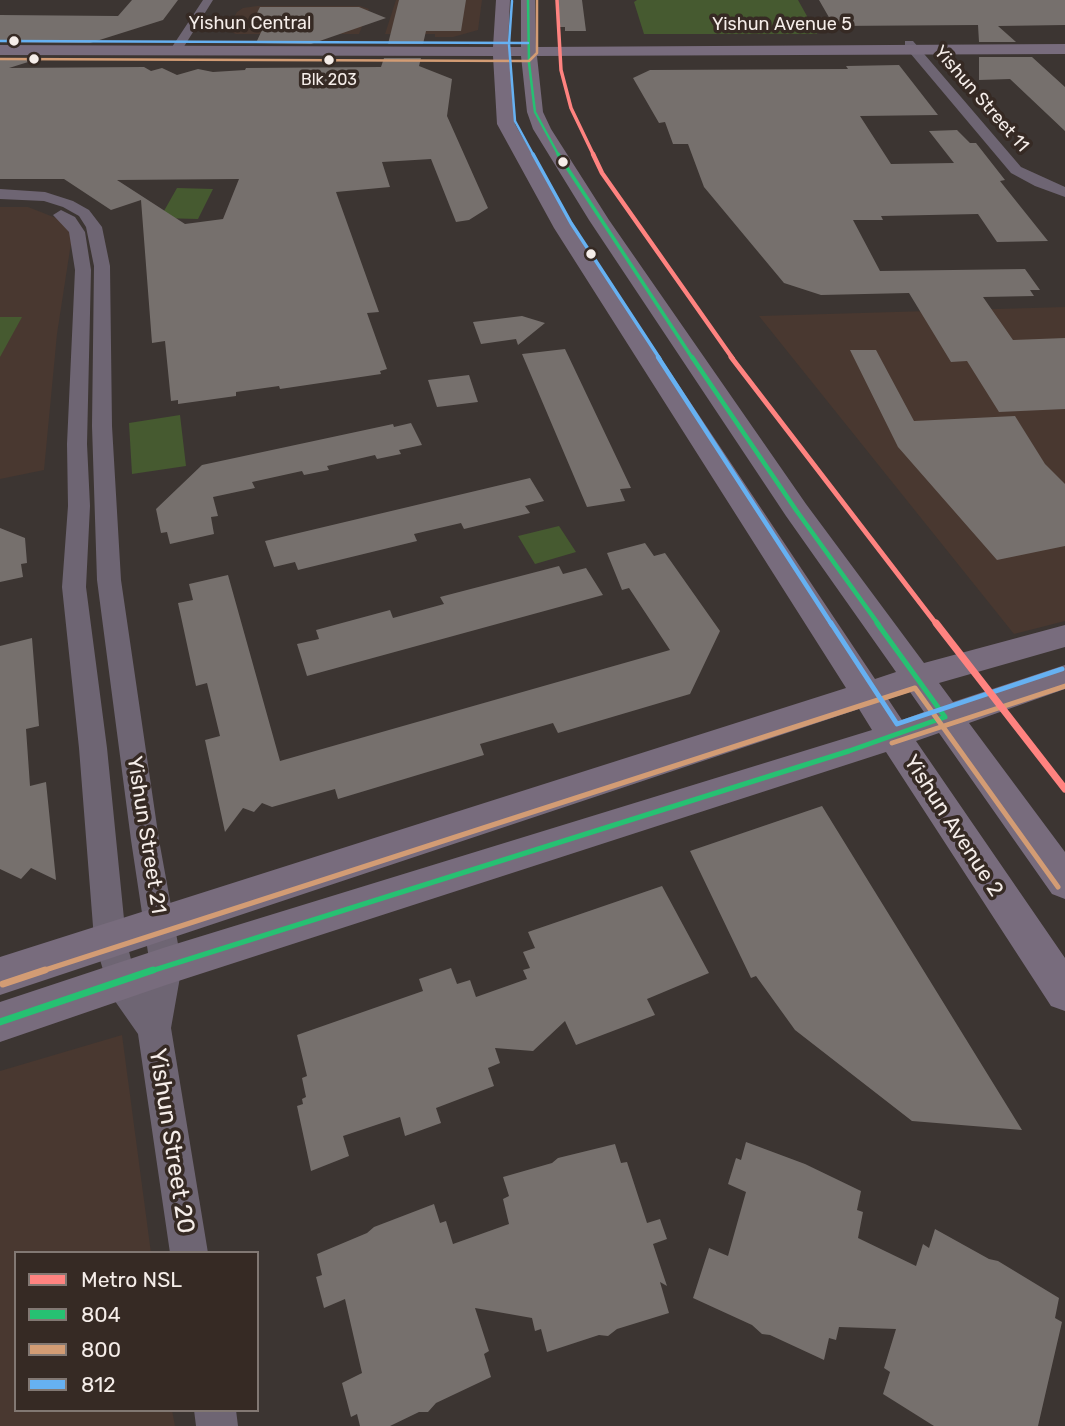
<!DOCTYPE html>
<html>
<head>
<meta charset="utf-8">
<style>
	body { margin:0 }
	#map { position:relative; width:1065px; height:1426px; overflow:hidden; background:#3c3532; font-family:Rubik,sans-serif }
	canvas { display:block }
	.legend { position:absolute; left:14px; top:1251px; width:245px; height:161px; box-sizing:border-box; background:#362a24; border:2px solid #827873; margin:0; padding:9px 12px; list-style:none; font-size:21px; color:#f5ede9 }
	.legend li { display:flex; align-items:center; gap:14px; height:35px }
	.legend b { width:35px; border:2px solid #827873 }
</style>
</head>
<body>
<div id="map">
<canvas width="1065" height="1426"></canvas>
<ul class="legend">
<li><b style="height:9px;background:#ff8380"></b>Metro NSL</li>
<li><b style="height:9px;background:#26c172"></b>804</li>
<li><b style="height:9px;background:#d39c74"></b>800</li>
<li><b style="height:9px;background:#66b1f2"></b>812</li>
</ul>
</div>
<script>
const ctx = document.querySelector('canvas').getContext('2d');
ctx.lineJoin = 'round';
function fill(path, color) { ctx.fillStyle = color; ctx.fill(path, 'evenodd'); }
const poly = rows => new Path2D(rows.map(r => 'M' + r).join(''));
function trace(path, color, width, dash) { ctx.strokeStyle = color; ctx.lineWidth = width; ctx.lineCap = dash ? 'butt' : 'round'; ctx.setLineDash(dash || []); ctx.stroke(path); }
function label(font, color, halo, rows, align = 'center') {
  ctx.font = font + ' Rubik,sans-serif'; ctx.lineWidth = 7; ctx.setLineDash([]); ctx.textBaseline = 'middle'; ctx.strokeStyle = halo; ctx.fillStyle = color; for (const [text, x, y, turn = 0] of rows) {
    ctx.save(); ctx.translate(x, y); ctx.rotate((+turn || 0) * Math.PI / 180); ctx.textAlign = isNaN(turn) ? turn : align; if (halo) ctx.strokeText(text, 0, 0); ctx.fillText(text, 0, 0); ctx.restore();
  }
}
fill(poly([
	[396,0,482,0,478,30,453,37,435,37,435,34,385,34],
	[257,6,360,6,369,9,359,34,236,34,227,30,237,12,243,8],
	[0,207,28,207,56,218,73,230,57,334,44,470,0,479],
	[1065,307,1065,621,1014,634,759,316],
	[122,1035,151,1253,16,1253,16,1410,172,1410,175,1426,0,1426,0,1071]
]), '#493830');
fill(poly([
	[637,0,798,0,817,34,644,34,634,2],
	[177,188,213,189,198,219,160,218],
	[0,317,22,317,0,357],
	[180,415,186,466,132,474,129,423],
	[559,526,576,552,535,564,518,536]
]), '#465a30');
fill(poly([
	[132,0,178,0,163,20,90,43,0,42,0,15,118,16],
	[399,0,466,0,461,31,426,31,423,44,388,44],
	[557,0,582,0,586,31,565,31,565,27,559,27],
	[819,0,1065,0,1065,25,998,26,1016,42,979,42,978,25,834,26],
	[260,7,359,7,386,18,311,44,256,43,262,30,249,29],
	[979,57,1032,57,1065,87,1065,131,1010,79,979,80],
	[0,58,41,58,9,68,144,67,151,71,162,68,177,75,198,69,213,72,245,70,246,68,381,67,384,58,421,58,419,66,452,79,447,116,488,208,469,220,456,222,431,159,382,162,390,187,336,192,379,312,367,313,387,369,380,371,381,374,280,389,279,386,236,392,236,396,178,404,178,400,171,401,165,341,152,343,141,200,111,210,64,179,0,179],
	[239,179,223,219,185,224,117,180],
	[899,65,938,115,860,116,891,164,954,163,929,131,957,130,970,143,976,143,1005,180,1000,181,1048,241,997,242,978,214,881,216,883,220,853,220,880,271,1025,269,1040,290,1030,290,1034,296,983,297,1013,340,1065,338,1065,409,999,412,967,361,951,362,909,293,821,295,784,283,704,187,688,144,673,144,665,122,659,123,633,78,650,70,848,69,846,66],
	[522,316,545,323,518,345,516,339,481,344,473,322],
	[565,349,631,488,620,489,625,501,587,507,522,354],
	[850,350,876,350,914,421,1015,416,1045,464,1065,484,1065,546,997,560,898,447],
	[469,375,478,402,437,407,428,380],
	[411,423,422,445,399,450,401,454,377,459,375,455,327,466,329,470,304,475,302,471,252,482,255,488,213,497,218,516,211,517,214,534,170,544,167,532,161,533,156,509,202,465,393,424,394,427],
	[530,478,544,501,525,506,530,513,464,529,461,523,414,534,417,541,298,570,295,562,274,567,265,541],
	[0,528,25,538,27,563,21,564,23,577,0,582],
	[645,543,654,556,665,553,720,631,690,694,558,733,553,723,480,744,484,755,338,799,335,789,272,807,262,803,254,812,243,808,225,832,205,740,220,736,207,683,196,686,178,603,193,600,189,584,228,575,280,761,670,650,629,588,622,590,607,553],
	[559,566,563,574,586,568,603,595,307,676,297,644,319,639,316,630,390,610,393,618,444,604,440,597],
	[32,638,39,726,26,729,30,786,46,782,56,880,31,868,21,879,0,869,0,646],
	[822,806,1022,1130,912,1121,795,1030,756,976,751,978,690,851],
	[662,886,709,973,647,999,655,1015,576,1045,565,1021,533,1051,495,1048,500,1063,488,1068,494,1086,436,1108,441,1123,405,1136,400,1117,343,1136,349,1156,311,1171,297,1106,303,1104,302,1099,306,1097,302,1078,307,1076,297,1035,423,991,419,979,451,968,457,984,470,980,476,997,527,979,523,970,530,968,523,952,535,948,528,932],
	[746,1142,805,1164,861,1191,857,1210,863,1212,858,1238,916,1266,923,1244,929,1248,935,1229,989,1259,998,1261,1059,1298,1055,1318,1062,1322,1038,1426,934,1426,883,1394,890,1372,884,1368,896,1329,839,1327,836,1340,829,1338,824,1360,770,1335,762,1334,752,1325,693,1298,709,1248,728,1256,746,1192,728,1184,736,1158,741,1160],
	[615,1144,621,1163,627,1162,647,1223,660,1219,667,1239,653,1244,667,1286,660,1282,669,1313,617,1329,608,1336,599,1335,547,1352,541,1329,535,1331,532,1318,475,1308,489,1351,484,1354,491,1377,436,1403,428,1412,419,1412,390,1426,360,1426,357,1414,351,1417,342,1383,362,1373,345,1299,324,1308,316,1277,322,1275,317,1254,367,1233,374,1227,434,1204,440,1223,446,1221,453,1244,509,1224,503,1199,509,1196,503,1177,552,1163,558,1158]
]), '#76706d');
fill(poly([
	[203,0,213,0,180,53,172,53,170,50,203,0],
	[905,41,913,41,1021,167,1065,187,1065,197,1035,186,1011,173,905,47,905,41],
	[0,189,45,192,73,201,89,210,102,227,110,266,112,426,121,580,159,840,182,966,171,1028,208,1253,170,1253,138,1034,110,994,94,939,79,748,62,587,68,506,67,444,75,270,69,232,53,215,61,210,75,217,85,232,91,270,87,444,90,506,86,587,107,748,126,939,135,976,145,990,150,966,131,840,97,580,92,426,94,266,86,227,79,216,63,207,44,201,0,199,0,189],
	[194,1410,236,1410,238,1426,196,1426,194,1410]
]), '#6e6573');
fill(poly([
	[496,0,510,0,508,47,521,47,521,0,535,0,536,47,1065,44,1065,54,537,56,543,112,551,129,609,220,806,504,924,663,1065,625,1065,647,939,683,953,702,1065,665,1065,689,969,723,1065,852,1065,899,1052,894,939,733,916,741,1065,958,1065,1011,1051,1006,886,752,166,985,0,1042,0,1002,166,947,872,730,859,709,0,995,0,957,846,688,554,228,497,124,493,56,0,55,0,45,493,47,496,0],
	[509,56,521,56,527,112,533,129,589,220,786,516,896,672,875,679,574,228,515,124,509,56],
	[910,692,924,712,902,720,888,699,910,692]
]), '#786c7d');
trace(poly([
	[528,0,529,63,535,112,559,156]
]), '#26c172', 2.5);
trace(poly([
	[558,154,693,359]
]), '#26c172', 3.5);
trace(poly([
	[692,357,796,510,879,625]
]), '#26c172', 4.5);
trace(poly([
	[148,972,849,751,945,717,877,623]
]), '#26c172', 5);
trace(poly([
	[0,1022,153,970]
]), '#26c172', 7);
trace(poly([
	[0,59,529,61,537,53,537,0]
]), '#d39c74', 2.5);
trace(poly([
	[892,743,1065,686],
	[39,972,915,688,1058,887]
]), '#d39c74', 5);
trace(poly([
	[3,984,45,970]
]), '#d39c74', 7);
trace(poly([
	[512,1,509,44,515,121,534,156],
	[0,41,528,43]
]), '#66b1f2', 2.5);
trace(poly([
	[533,154,571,223,660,359]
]), '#66b1f2', 3.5);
trace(poly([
	[658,357,832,625]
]), '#66b1f2', 4.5);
trace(poly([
	[831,623,897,724,1062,669]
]), '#66b1f2', 5);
trace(poly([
	[557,0,561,70,571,108,594,156]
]), '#ff8380', 3.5);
trace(poly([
	[593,154,602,173,733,359]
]), '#ff8380', 4.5);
trace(poly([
	[731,357,937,625]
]), '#ff8380', 5);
trace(poly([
	[936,623,1065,789]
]), '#ff8380', 7);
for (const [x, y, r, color] of [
	[14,41,6,"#f5ede9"],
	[34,59,6,"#f5ede9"],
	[329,60,6,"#f5ede9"],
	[563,162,6,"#f5ede9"],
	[591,254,6,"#f5ede9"]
]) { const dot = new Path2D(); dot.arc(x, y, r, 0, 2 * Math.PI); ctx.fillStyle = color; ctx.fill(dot); trace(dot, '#362a24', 2.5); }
label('16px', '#f5ede9', '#362a24', [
	["Blk 203",329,80]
]);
label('18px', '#f5ede9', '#362a24', [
	["Yishun Central",250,24],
	["Yishun Avenue 5",782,25],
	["Yishun Street 11",981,99,49]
]);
label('21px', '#f5ede9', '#362a24', [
	["Yishun Avenue 2",953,826,57],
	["Yishun Street 21",146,835,81]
]);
label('24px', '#f5ede9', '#362a24', [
	["Yishun Street 20",171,1141,81]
]);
</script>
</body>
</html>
